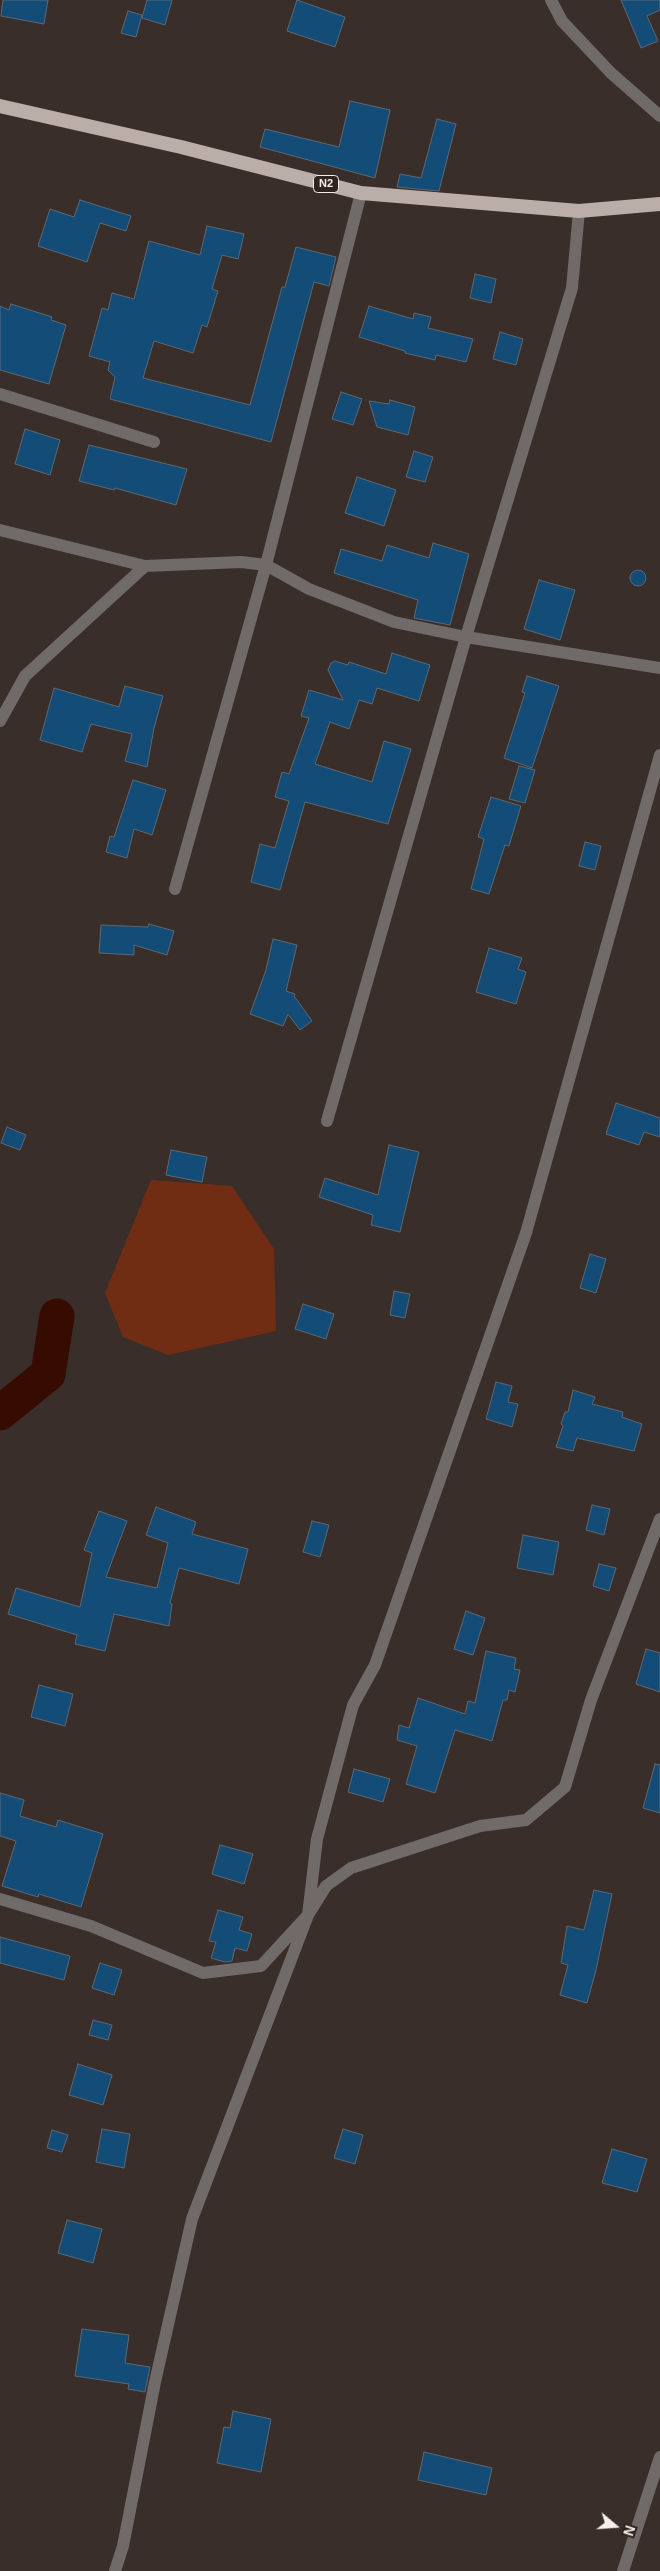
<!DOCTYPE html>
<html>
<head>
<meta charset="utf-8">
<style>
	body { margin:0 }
	#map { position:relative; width:660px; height:2571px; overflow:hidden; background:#3a2e2a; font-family:Helvetica,sans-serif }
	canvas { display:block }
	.north { position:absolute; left:590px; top:2501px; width:50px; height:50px; -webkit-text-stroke:4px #302420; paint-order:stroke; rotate:108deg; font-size:14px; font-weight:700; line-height:20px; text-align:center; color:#f7efec }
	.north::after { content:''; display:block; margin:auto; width:18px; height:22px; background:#f7efec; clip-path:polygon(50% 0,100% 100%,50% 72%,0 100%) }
</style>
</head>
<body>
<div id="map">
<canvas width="660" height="2571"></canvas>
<div class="north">N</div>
</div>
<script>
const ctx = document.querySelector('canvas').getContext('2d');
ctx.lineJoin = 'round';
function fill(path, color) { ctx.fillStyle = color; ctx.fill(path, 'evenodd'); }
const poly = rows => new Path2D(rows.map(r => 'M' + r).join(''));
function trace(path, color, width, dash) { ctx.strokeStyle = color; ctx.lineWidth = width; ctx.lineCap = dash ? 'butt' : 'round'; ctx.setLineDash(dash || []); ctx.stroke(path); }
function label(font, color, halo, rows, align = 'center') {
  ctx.font = font + ' Helvetica,sans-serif'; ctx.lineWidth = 4; ctx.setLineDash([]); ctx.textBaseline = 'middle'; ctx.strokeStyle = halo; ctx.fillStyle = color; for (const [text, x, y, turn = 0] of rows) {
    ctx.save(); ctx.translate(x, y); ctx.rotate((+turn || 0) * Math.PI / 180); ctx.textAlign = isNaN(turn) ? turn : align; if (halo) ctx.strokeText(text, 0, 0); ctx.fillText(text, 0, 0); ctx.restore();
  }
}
fill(poly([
	[151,1180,232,1186,274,1249,276,1331,168,1355,123,1337,105,1293]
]), '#712d14');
trace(poly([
	[0,1413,48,1374,57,1316]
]), '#360c01', 35);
const building = poly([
	[3,0,48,0,44,24,1,16,3,0],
	[147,0,172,0,165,25,142,18,147,0],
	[297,0,345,17,335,47,287,31,297,0],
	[621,0,660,0,660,10,647,16,658,41,641,48,621,0],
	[128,11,142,15,136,37,121,33,128,11],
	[350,101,390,110,375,178,260,147,265,129,339,147,350,101],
	[437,119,456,124,439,191,397,187,400,174,421,178,437,119],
	[80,200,131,216,126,231,100,223,87,262,38,246,50,209,74,217,80,200],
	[207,226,244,234,238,259,222,255,212,289,218,291,207,327,202,325,193,353,154,341,143,378,250,405,282,287,285,287,296,247,336,257,329,286,314,282,271,442,110,399,115,377,108,370,110,362,89,356,102,308,108,310,112,293,134,299,149,241,200,255,207,226],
	[475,274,496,279,491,303,470,298,475,274],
	[11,304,52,317,51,320,66,325,49,384,0,370,0,306,9,310,11,304],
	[369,306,413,319,414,313,431,317,428,328,473,339,466,362,436,355,435,360,405,353,405,351,359,337,369,306],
	[500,332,523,339,516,365,493,359,500,332],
	[341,392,362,399,353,425,332,419,341,392],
	[390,400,415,407,408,435,377,427,369,401,389,404,390,400],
	[25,429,60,440,50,475,15,464,25,429],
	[89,445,187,469,176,505,115,488,114,490,79,481,89,445],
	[414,451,433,457,425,482,406,477,414,451],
	[357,477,396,490,384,526,345,513,357,477],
	[433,543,469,554,450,625,414,618,418,600,334,573,341,549,382,561,387,545,429,558,433,543],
	'630 578a8 8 0 1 1 16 0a8 8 0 1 1-16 0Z',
	[539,580,575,590,560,640,524,629,539,580],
	[392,653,430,665,419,701,377,688,372,704,359,700,349,729,330,722,315,764,372,782,384,741,411,749,388,824,305,802,280,890,251,882,260,844,275,848,289,801,275,797,282,772,289,774,309,718,301,716,309,690,343,700,328,670,331,663,335,661,348,665,349,662,386,674,392,653],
	[527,676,559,686,532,768,504,758,525,693,522,692,527,676],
	[125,686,163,696,154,728,147,767,125,761,132,734,91,724,82,752,40,740,54,688,119,707,125,686],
	[519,766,535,770,525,803,509,799,519,766],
	[133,780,166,790,152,835,134,829,127,858,106,852,110,836,114,837,133,780],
	[491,797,521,806,509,846,505,845,489,894,471,889,484,839,478,837,491,797],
	[585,842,601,846,595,870,579,866,585,842],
	[149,924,174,931,167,955,134,945,134,955,99,953,101,925,148,927,149,924],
	[273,939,297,945,286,991,295,994,294,996,312,1021,300,1030,288,1014,283,1026,250,1014,266,970,273,939],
	[489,948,522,958,518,969,526,972,516,1004,476,992,489,948],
	[616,1103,660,1118,660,1137,644,1132,639,1145,606,1134,616,1103],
	[7,1127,26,1135,20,1150,1,1143,7,1127],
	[389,1145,419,1152,400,1232,371,1225,373,1215,319,1197,325,1178,378,1195,389,1145],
	[171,1150,207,1157,202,1182,166,1175,171,1150],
	[590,1254,606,1259,596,1293,580,1288,590,1254],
	[394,1291,410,1294,405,1318,390,1315,394,1291],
	[303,1304,334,1314,326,1339,295,1329,303,1304],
	[496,1382,512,1386,508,1402,518,1404,512,1427,486,1419,496,1382],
	[573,1390,595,1397,592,1404,623,1412,622,1417,642,1424,634,1451,577,1438,573,1451,556,1447,563,1426,561,1424,565,1412,568,1412,573,1390],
	[592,1505,610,1509,604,1535,586,1530,592,1505],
	[156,1507,196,1522,192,1534,248,1549,239,1584,179,1568,170,1603,172,1604,169,1626,114,1614,105,1651,75,1644,77,1635,8,1614,16,1588,80,1607,92,1553,84,1550,99,1511,127,1521,106,1577,157,1588,168,1543,146,1535,156,1507],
	[312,1521,329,1525,320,1557,303,1552,312,1521],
	[523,1535,559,1542,553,1575,517,1568,523,1535],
	[599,1564,616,1568,609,1591,593,1586,599,1564],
	[466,1611,485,1618,473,1655,454,1649,466,1611],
	[646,1649,660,1653,660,1692,636,1684,646,1649],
	[486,1651,516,1658,514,1669,520,1670,515,1692,509,1690,507,1700,503,1700,492,1741,455,1730,435,1793,406,1784,417,1746,397,1740,399,1725,409,1728,418,1698,465,1714,468,1701,475,1703,486,1651],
	[39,1685,73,1694,65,1726,31,1717,39,1685],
	[655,1764,660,1765,660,1813,643,1808,655,1764],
	[354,1769,390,1779,383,1802,348,1792,354,1769],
	[0,1793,24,1800,20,1816,56,1827,58,1820,103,1834,81,1907,39,1894,38,1897,2,1886,16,1841,0,1836,0,1793],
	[220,1845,253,1854,244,1884,212,1874,220,1845],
	[594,1890,612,1894,596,1970,587,2003,560,1995,568,1965,561,1963,567,1926,584,1930,594,1890],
	[218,1910,243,1917,239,1930,252,1934,247,1951,235,1948,232,1961,225,1962,211,1958,216,1942,209,1941,218,1910],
	[0,1937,70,1956,64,1980,0,1963,0,1937],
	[100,1963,122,1970,114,1995,92,1988,100,1963],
	[93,2020,112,2025,108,2040,89,2035,93,2020],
	[78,2064,112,2075,103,2105,69,2095,78,2064],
	[102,2129,130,2134,124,2168,96,2162,102,2129],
	[343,2129,363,2135,355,2164,334,2158,343,2129],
	[52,2130,68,2135,62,2152,47,2148,52,2130],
	[612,2149,647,2159,637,2192,602,2183,612,2149],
	[67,2220,102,2229,93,2263,58,2253,67,2220],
	[82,2329,129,2335,125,2363,150,2367,145,2392,128,2389,129,2384,75,2376,82,2329],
	[233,2411,271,2419,261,2472,217,2463,224,2427,230,2428,233,2411],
	[424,2452,492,2468,486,2495,418,2480,424,2452]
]);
fill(building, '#144c78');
trace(building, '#5e6871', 1);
trace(poly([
	[551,0,562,21,611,73,660,116],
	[0,394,154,442],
	[0,530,145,566,241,562,266,565,309,589,394,622,466,637,660,668],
	[0,721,25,676,145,566],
	[175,889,266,565,361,193],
	[327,1121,466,637,572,288,579,211],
	[0,1899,91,1926,203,1973,261,1966,308,1915,326,1886,351,1868,480,1826,526,1820,565,1787,591,1700,660,1519],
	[115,2571,123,2546,155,2382,192,2219,308,1915,317,1839,353,1705,375,1665,526,1233,660,755],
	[623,2571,660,2457]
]), '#706a68', 12);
trace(poly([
	[0,106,181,147,361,193,579,211,660,204]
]), '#bbada8', 14);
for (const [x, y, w] of [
	[326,184,25]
]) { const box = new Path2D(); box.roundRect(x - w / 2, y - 8.5, w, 17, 4); ctx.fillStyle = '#302420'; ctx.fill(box); trace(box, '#f7efec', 1); }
label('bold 11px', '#f7efec', null, [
	["N2",326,184]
]);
</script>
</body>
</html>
